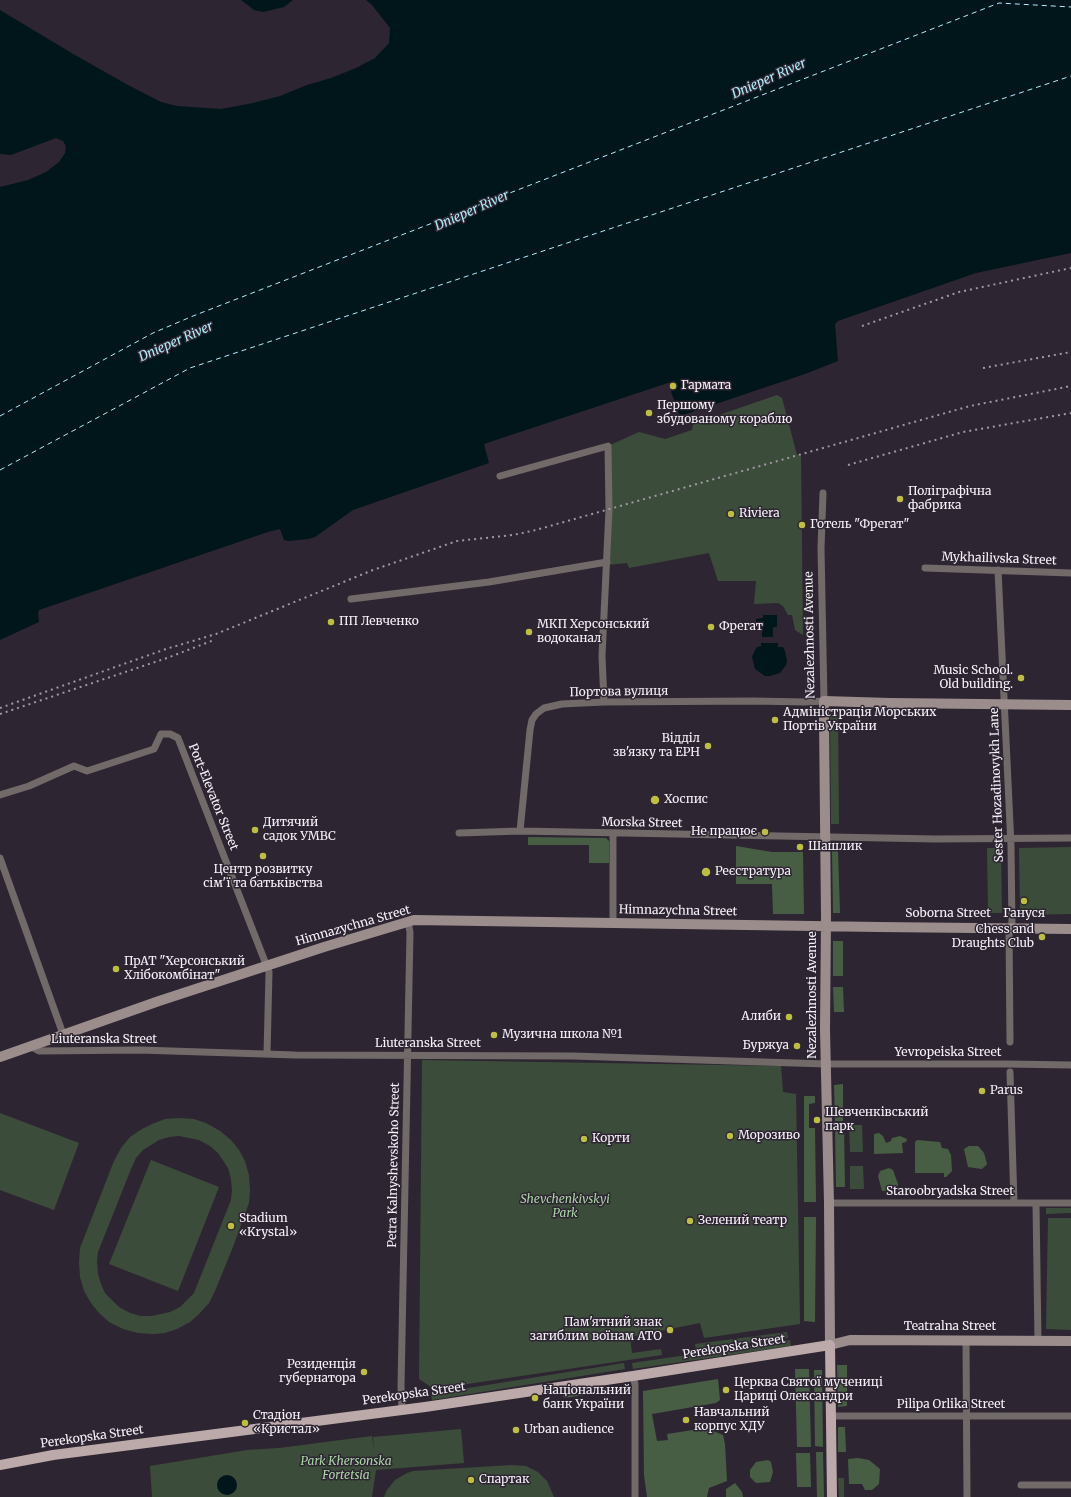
<!DOCTYPE html>
<html>
<head>
<meta charset="utf-8">
<style>
	body { margin:0 }
	canvas { display:block; background:#2d2531 }
</style>
</head>
<body>
<canvas width="1071" height="1497"></canvas>
<script>
const ctx = document.querySelector('canvas').getContext('2d');
ctx.lineJoin = 'round';
function fill(path, color) { ctx.fillStyle = color; ctx.fill(path, 'evenodd'); }
const poly = rows => new Path2D(rows.map(r => 'M' + r).join(''));
function trace(path, color, width, dash) { ctx.strokeStyle = color; ctx.lineWidth = width; ctx.lineCap = dash ? 'butt' : 'round'; ctx.setLineDash(dash || []); ctx.stroke(path); }
function label(font, color, halo, rows, align = 'center') {
  ctx.font = font + ' Merriweather,serif'; ctx.lineWidth = 3; ctx.setLineDash([]); ctx.textBaseline = 'middle'; ctx.strokeStyle = halo; ctx.fillStyle = color; for (const [text, x, y, turn = 0] of rows) {
    ctx.save(); ctx.translate(x, y); ctx.rotate((+turn || 0) * Math.PI / 180); ctx.textAlign = isNaN(turn) ? turn : align; if (halo) ctx.strokeText(text, 0, 0); ctx.fillText(text, 0, 0); ctx.restore();
  }
}
fill(poly([
	[777,395,782,398,797,455,801,454,803,635,795,630,792,615,788,615,783,606,778,603,754,604,756,581,718,581,709,553,629,568,627,563,607,565,608,446,639,432,665,439,692,430,693,424],
	[830,712,838,712,839,824,831,824],
	[1071,847,1071,914,1020,915,1019,848],
	[987,848,1001,848,1002,913,988,913],
	[422,1060,781,1066,783,1092,796,1094,800,1324,704,1338,700,1323,630,1337,632,1353,661,1349,662,1355,434,1389,419,1379],
	[0,1113,79,1143,54,1210,0,1190],
	[179,1118,194,1119,206,1123,220,1131,231,1140,239,1150,245,1161,249,1175,250,1190,249,1203,233,1247,215,1291,209,1303,199,1314,190,1322,177,1329,165,1333,153,1334,138,1333,123,1329,109,1322,99,1313,91,1303,84,1291,80,1277,79,1262,80,1248,114,1161,121,1148,130,1137,142,1129,152,1124,165,1119],
	[179,1136,199,1140,210,1146,218,1153,228,1168,231,1179,232,1190,231,1200,194,1293,180,1307,170,1312,152,1316,141,1316,130,1313,119,1307,105,1293,101,1284,98,1274,97,1262,98,1252,131,1169,136,1158,143,1150,159,1140,169,1137],
	[849,1125,862,1125,863,1152,850,1152],
	[151,1160,219,1187,178,1291,109,1264],
	[850,1166,863,1166,864,1189,850,1189],
	[1046,1208,1071,1208,1071,1213,1046,1214],
	[1048,1218,1071,1218,1071,1330,1046,1329],
	[787,1332,788,1338,696,1350,695,1344],
	[790,1340,791,1346,633,1369,632,1363],
	[624,1363,625,1369,432,1400,431,1394],
	[461,1429,464,1463,376,1470,372,1497,152,1497,150,1466,247,1450,279,1448,372,1436,374,1451,373,1437],
	[512,1465,526,1466,538,1472,547,1481,554,1497,384,1497,387,1490,395,1480,407,1473,413,1471],
	[838,1478,844,1478,844,1497,839,1497]
]), '#3c4c3a');
fill(poly([
	[528,837,606,838,609,841,609,863,589,863,589,845,528,845],
	[736,846,772,852,803,852,804,914,773,914,772,884,736,884],
	[832,850,838,850,840,913,833,913],
	[833,941,843,941,843,976,833,976],
	[833,987,843,987,844,1012,834,1012],
	[843,1084,843,1121,835,1121,834,1085],
	[804,1096,815,1096,815,1103,809,1104,809,1128,815,1128,816,1202,804,1202],
	[835,1127,844,1127,845,1187,836,1187],
	[879,1133,883,1136,886,1143,891,1141,892,1138,900,1136,907,1139,906,1142,902,1143,903,1153,874,1154,874,1134],
	[917,1140,940,1142,942,1148,948,1149,951,1155,952,1171,946,1177,944,1177,944,1173,915,1173,915,1142],
	[969,1146,978,1146,984,1153,987,1164,982,1169,968,1167,964,1149],
	[889,1168,893,1170,898,1184,897,1190,882,1191,878,1176,880,1171],
	[804,1217,816,1217,815,1322,804,1321],
	[837,1365,847,1365,847,1406,838,1407],
	[795,1369,809,1369,811,1447,797,1447],
	[814,1370,822,1370,823,1447,815,1446],
	[718,1379,720,1400,716,1403,652,1414,657,1441,668,1440,667,1434,712,1427,713,1431,723,1435,725,1444,727,1481,709,1488,707,1497,647,1497,644,1475,643,1391],
	[612,1387,613,1391,564,1398,563,1395],
	[838,1427,845,1427,846,1452,838,1452],
	[816,1452,823,1452,824,1497,817,1497],
	[796,1453,810,1453,811,1487,797,1487],
	[858,1458,869,1460,880,1469,879,1484,872,1490,865,1490,862,1484,849,1484,848,1459],
	[768,1460,771,1462,773,1472,770,1482,756,1483,750,1477,750,1470,756,1462],
	[735,1483,742,1492,743,1497,726,1497,726,1489]
]), '#475e44');
fill(poly([
	[241,0,293,0,284,7,263,12,254,10],
	[366,0,1071,0,1071,253,976,273,838,321,835,324,838,361,805,374,680,416,671,392,672,390,677,387,674,381,484,444,489,463,353,510,315,537,308,539,289,541,284,540,280,529,268,532,39,610,38,613,39,622,0,640,0,187,28,180,46,172,59,162,65,153,66,146,63,141,56,138,11,155,0,154,0,10,75,55,128,85,161,102,177,106,221,109,253,103,280,96,307,85,331,78,356,68,375,58,389,43,390,28,372,5],
	[763,615,777,615,777,627,773,627,773,637,762,637,762,629,756,629,756,619,763,618],
	[761,643,778,643,778,647,783,647,785,651,787,661,786,665,780,673,770,676,765,676,755,669,752,657,754,652,757,647,761,646],
	'217 1485a10 10 0 1 1 20 0a10 10 0 1 1-20 0Z'
]), '#01161b');
trace(poly([
	[0,416,153,333,193,316,999,3,1071,7],
	[0,470,190,368,1071,76]
]), '#b0edfc', 1, [5, 4]);
trace(poly([
	[500,476,608,446,609,510,602,656,604,702],
	[925,568,1071,573],
	[998,570,1011,846,1012,928],
	[351,599,489,582,607,562],
	[0,795,29,786,74,766,87,771,154,749,161,734,170,734,178,738,269,972,267,1054],
	[520,831,530,730,532,720,536,714,544,708,562,704,604,702,753,701,805,702,824,701,821,548,823,493],
	[459,833,520,831,935,839,1071,838],
	[0,858,63,1034],
	[613,923,613,833],
	[1009,927,1010,1042],
	[30,1046,39,1051,140,1050,295,1055,573,1056,826,1064,1007,1064,1071,1065],
	[1010,1072,1014,1203],
	[829,1203,1071,1203],
	[1036,1204,1038,1341],
	[966,1340,967,1497],
	[633,1376,635,1384,635,1497],
	[402,1409,401,1386,410,932,408,922],
	[831,1416,1071,1416],
	[1021,1485,1071,1485]
]), '#726969', 7);
trace(poly([
	[1071,705,890,703,824,701,824,718,826,917,825,1030,829,1203,830,1345,850,1340,1071,1341],
	[0,1057,159,1001,324,947,414,920,879,927,1071,929]
]), '#9c8d8d', 10);
trace(poly([
	[0,1465,53,1455,425,1407,633,1376,830,1345,832,1497]
]), '#bca9a9', 10);
trace(poly([
	[862,326,959,292,1071,268],
	[983,368,1071,352],
	[848,465,963,432,1071,413],
	[0,708,166,649,216,634,373,570,457,541,513,535,536,530,970,406,1071,386],
	[0,714,167,658,214,640]
]), '#9f99a3', 2, [2, 4]);
for (const [x, y, r, color] of [
	[673,386,4,"#bebf42"],
	[649,413,4,"#bebf42"],
	[900,499,4,"#bebf42"],
	[731,514,4,"#bebf42"],
	[802,525,4,"#bebf42"],
	[331,622,4,"#bebf42"],
	[711,627,4,"#bebf42"],
	[529,632,4,"#bebf42"],
	[1021,678,4,"#bebf42"],
	[775,720,4,"#bebf42"],
	[708,746,4,"#bebf42"],
	[655,800,5,"#bebf42"],
	[255,830,4,"#bebf42"],
	[765,832,4,"#bebf42"],
	[800,847,4,"#bebf42"],
	[263,856,4,"#bebf42"],
	[706,872,5,"#bebf42"],
	[1024,901,4,"#bebf42"],
	[1042,937,4,"#bebf42"],
	[116,969,4,"#bebf42"],
	[789,1017,4,"#bebf42"],
	[494,1035,4,"#bebf42"],
	[797,1046,4,"#bebf42"],
	[982,1091,4,"#bebf42"],
	[817,1120,4,"#bebf42"],
	[730,1136,4,"#bebf42"],
	[584,1139,4,"#bebf42"],
	[690,1221,4,"#bebf42"],
	[231,1226,4,"#bebf42"],
	[670,1330,4,"#bebf42"],
	[364,1372,4,"#bebf42"],
	[726,1390,4,"#bebf42"],
	[535,1398,4,"#bebf42"],
	[686,1420,4,"#bebf42"],
	[245,1423,4,"#bebf42"],
	[516,1430,4,"#bebf42"],
	[471,1480,4,"#bebf42"]
]) { const dot = new Path2D(); dot.arc(x, y, r, 0, 2 * Math.PI); ctx.fillStyle = color; ctx.fill(dot); trace(dot, '#2d2531', 1.5); }
label('12px', '#f6f1f9', '#2d2531', [
	["Гармата",681,386],
	["Першому",657,406],
	["збудованому кораблю",657,420],
	["Поліграфічна",908,492],
	["фабрика",908,506],
	["Riviera",739,514],
	["Готель \"Фрегат\"",810,525],
	["ПП Левченко",339,622],
	["МКП Херсонський",537,625],
	["водоканал",537,639],
	["Фрегат",719,627],
	["Music School.",1013,671,"right"],
	["Old building.",1013,685,"right"],
	["Адміністрація Морських",783,713],
	["Портів України",783,727],
	["Відділ",700,739,"right"],
	["зв'язку та ЕРН",700,753,"right"],
	["Хоспис",664,800],
	["Дитячий",263,823],
	["садок УМВС",263,837],
	["Не працює",757,832,"right"],
	["Шашлик",808,847],
	["Центр розвитку",263,870,"center"],
	["сім'ї та батьківства",263,884,"center"],
	["Реєстратура",715,872],
	["Гануся",1024,914,"center"],
	["Chess and",1034,930,"right"],
	["Draughts Club",1034,944,"right"],
	["ПрАТ \"Херсонський",124,962],
	["Хлібокомбінат\"",124,976],
	["Алиби",781,1017,"right"],
	["Музична школа №1",502,1035],
	["Буржуа",789,1046,"right"],
	["Parus",990,1091],
	["Шевченківський",825,1113],
	["парк",825,1127],
	["Морозиво",738,1136],
	["Корти",592,1139],
	["Stadium",239,1219],
	["«Krystal»",239,1233],
	["Зелений театр",698,1221],
	["Пам'ятний знак",662,1323,"right"],
	["загиблим воїнам АТО",662,1337,"right"],
	["Резиденція",356,1365,"right"],
	["губернатора",356,1379,"right"],
	["Церква Святої мучениці",734,1383],
	["Цариці Олександри",734,1397],
	["Національний",543,1391],
	["банк України",543,1405],
	["Навчальний",694,1413],
	["корпус ХДУ",694,1427],
	["Стадіон",253,1416],
	["«Кристал»",253,1430],
	["Urban audience",524,1430],
	["Спартак",479,1480]
], 'left');
label('12px', '#f6f1f9', '#2d2531', [
	["Mykhailivska Street",999,559,2],
	["Nezalezhnosti Avenue",810,635,-91],
	["Портова вулиця",619,692,-1],
	["Sester Hozadinovykh Lane",997,785,-92],
	["Port-Elevator Street",213,797,68],
	["Morska Street",642,823,1],
	["Himnazychna Street",678,911,1],
	["Soborna Street",948,914],
	["Himnazychna Street",353,926,-16],
	["Nezalezhnosti Avenue",813,995,-90],
	["Liuteranska Street",104,1040],
	["Liuteranska Street",428,1044],
	["Yevropeiska Street",948,1053],
	["Petra Kalnyshevskoho Street",394,1165,-89],
	["Staroobryadska Street",950,1192],
	["Teatralna Street",950,1327],
	["Perekopska Street",734,1347,-9],
	["Perekopska Street",414,1394,-8],
	["Pilipa Orlika Street",951,1405],
	["Perekopska Street",92,1437,-8]
]);
label('italic 12px', '#abd6a6', '#2d2531', [
	["Shevchenkivskyi",565,1200],
	["Park",565,1214],
	["Park Khersonska",346,1462],
	["Fortetsia",346,1476]
]);
label('italic 13px', '#b0edfc', '#2d2531', [
	["Dnieper River",769,79,-24],
	["Dnieper River",472,211,-24],
	["Dnieper River",176,342,-24]
]);
</script>
</body>
</html>
